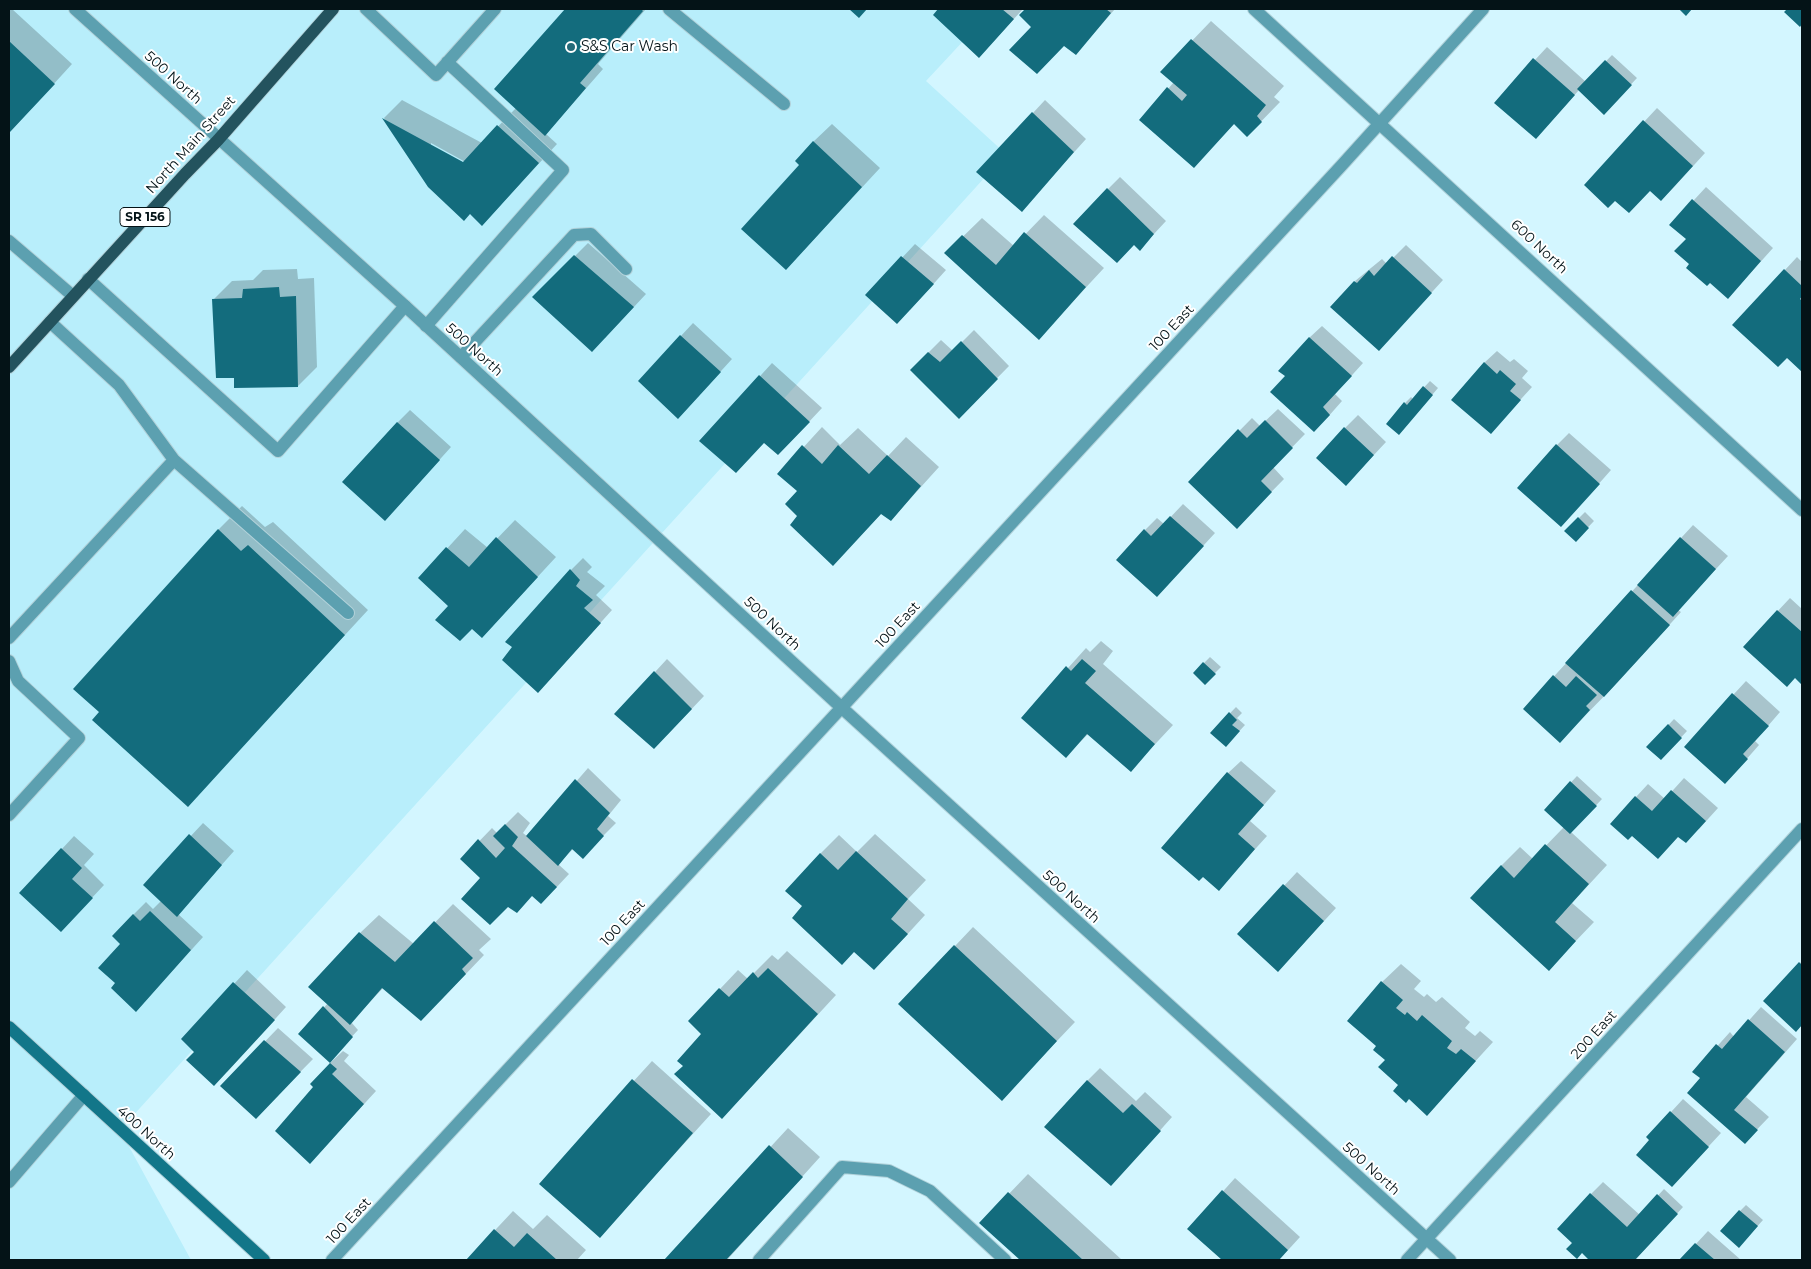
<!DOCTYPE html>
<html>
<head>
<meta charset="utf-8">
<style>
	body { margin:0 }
	#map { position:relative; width:1811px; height:1269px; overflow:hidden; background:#d3f6ff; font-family:Montserrat,sans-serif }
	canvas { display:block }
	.frame { position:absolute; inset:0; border:10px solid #041317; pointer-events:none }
</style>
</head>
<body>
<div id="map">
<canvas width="1811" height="1269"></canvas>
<div class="frame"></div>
</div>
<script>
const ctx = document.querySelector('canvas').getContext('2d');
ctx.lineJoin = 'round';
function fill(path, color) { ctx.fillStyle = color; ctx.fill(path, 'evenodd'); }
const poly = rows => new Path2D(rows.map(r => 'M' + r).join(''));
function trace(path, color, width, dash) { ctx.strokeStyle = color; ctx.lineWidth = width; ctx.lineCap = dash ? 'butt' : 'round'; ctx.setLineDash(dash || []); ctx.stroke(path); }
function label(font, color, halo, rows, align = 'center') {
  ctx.font = font + ' Montserrat,sans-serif'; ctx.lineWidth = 4; ctx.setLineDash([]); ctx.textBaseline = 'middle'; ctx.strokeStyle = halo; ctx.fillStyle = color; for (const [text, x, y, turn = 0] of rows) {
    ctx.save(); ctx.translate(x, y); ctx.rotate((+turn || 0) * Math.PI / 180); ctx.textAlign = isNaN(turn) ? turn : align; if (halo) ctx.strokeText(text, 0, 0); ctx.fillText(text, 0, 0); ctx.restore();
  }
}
fill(poly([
	[9,9,993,9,926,81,1006,154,120,1130,191,1260,9,1260]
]), '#b8eefb');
fill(poly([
	[9,9,12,9,72,64,9,133],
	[566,9,646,9,598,64,603,69,546,134,557,144,482,225,470,213,429,186,384,118,402,100,482,143,516,108,496,89],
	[431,143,469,164,468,166,431,146],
	[939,9,1023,9,991,44,934,15],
	[1027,9,1115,9,1088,40,1032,26,1021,15],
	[1211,21,1284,86,1274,97,1280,102,1247,136,1235,123,1194,166,1141,120,1174,82,1162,72],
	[1547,47,1586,82,1612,55,1637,78,1604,113,1579,90,1548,125,1496,102],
	[1045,100,1086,139,1022,210,978,172],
	[1657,108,1705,153,1674,187,1661,200,1650,189,1615,199,1585,185],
	[832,124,880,168,804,250,801,165,813,142],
	[1120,177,1166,221,1140,249,1134,244,1108,189],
	[1706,187,1773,248,1728,298,1691,264,1687,239,1671,225],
	[1044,215,1104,268,1039,338,946,253,982,218,1014,246],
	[588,243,646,294,605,338,534,297],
	[915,244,946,270,910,310,867,295],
	[1406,245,1443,280,1391,337,1355,281,1382,259,1387,264],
	[1797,257,1802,262,1802,370,1787,356,1734,325],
	[297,269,298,279,314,278,317,367,298,386,235,376,213,300,232,281,253,280,263,270],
	[693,323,732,359,690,405,639,381],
	[1322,326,1363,363,1335,394,1342,401,1327,418,1286,376,1309,338],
	[974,330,1009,366,959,417,911,370,941,340,953,351],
	[1497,351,1510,362,1514,359,1528,371,1522,378,1532,387,1491,432,1484,363],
	[772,363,822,408,791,441,701,441],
	[1430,381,1438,388,1405,427,1405,403,1411,397,1413,399],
	[1278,409,1305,434,1273,467,1284,479,1237,527,1189,482,1252,418,1260,426],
	[410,410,451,447,397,507,397,423],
	[1358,415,1386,442,1358,472,1345,428],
	[822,427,840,445,858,428,888,456,906,437,939,467,891,520,882,513,833,564,799,516,798,491,779,474],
	[1569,433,1611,470,1573,513,1557,445],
	[1183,504,1215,533,1169,583,1145,530,1157,518,1164,524],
	[242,506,265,527,273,522,368,610,188,805,101,711,218,530],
	[1585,512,1594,521,1576,540,1566,531],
	[515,520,556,557,482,637,420,578,465,529,488,548],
	[1693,525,1728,556,1678,610,1681,612,1617,683,1573,728,1524,709],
	[583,558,592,567,587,572,605,586,596,595,612,610,550,679,571,570],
	[1790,598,1802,609,1802,684,1795,677,1744,647],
	[1101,641,1113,651,1103,664,1173,725,1131,770,1089,733,1066,756,1023,718,1086,648,1090,652],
	[1210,657,1221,667,1205,683,1204,663],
	[667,659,704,696,667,735,655,672],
	[1746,681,1780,712,1755,741,1759,745,1737,770,1685,747],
	[1236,707,1242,713,1237,718,1245,725,1232,739,1212,732],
	[1674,719,1687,731,1661,759,1648,747],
	[1241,761,1276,791,1250,821,1267,836,1219,889,1228,773],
	[588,768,621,800,608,816,616,823,595,844,573,849,558,864,569,874,554,890,533,895,482,878,462,859,492,828,497,833,518,812,530,823,523,833,528,837],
	[1577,776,1602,799,1571,832,1607,865,1572,903,1594,922,1549,969,1501,866,1520,847,1533,859,1564,827,1545,810],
	[1684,778,1718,808,1699,829,1679,836,1636,797,1648,784,1665,799],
	[203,823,234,851,178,914,203,937,136,1011,117,983,122,943,133,915,146,902,153,909,161,901,145,885],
	[875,834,926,880,908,899,925,915,893,950,804,906,820,854,839,835,857,852],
	[74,836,94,854,84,865,104,885,73,918,21,893],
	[1297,872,1336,908,1291,957,1239,934],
	[453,904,491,939,479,950,484,955,440,1001,384,987,351,1022,358,1030,335,1055,300,1034,328,1003,360,933,379,915,414,944],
	[973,927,1075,1022,1020,1080,900,1004],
	[787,951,836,995,740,1099,684,1066,703,1034,720,989,738,970,748,979,772,955,778,960],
	[1802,961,1802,1024,1796,1030,1765,1001],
	[1401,964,1421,981,1414,989,1424,997,1427,994,1436,1002,1442,997,1470,1022,1465,1028,1475,1036,1480,1031,1493,1042,1427,1114,1400,1085,1378,1046,1382,982],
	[247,970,286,1007,227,1072,183,1039],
	[1761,1007,1797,1039,1746,1097,1769,1117,1745,1142,1701,1078,1694,1072,1730,1032,1734,1037],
	[278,1028,313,1059,256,1117,222,1086],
	[343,1051,349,1055,344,1061,376,1091,322,1150,315,1087,330,1063],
	[652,1061,711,1114,600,1236,540,1184],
	[1100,1068,1136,1101,1145,1092,1172,1117,1123,1172,1087,1081],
	[1683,1099,1721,1133,1684,1173,1648,1137],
	[788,1128,820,1157,727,1260,666,1260],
	[1028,1174,1122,1260,1021,1260,981,1223],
	[1235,1178,1300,1237,1279,1260,1223,1260,1189,1229],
	[1603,1182,1640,1215,1664,1189,1683,1207,1635,1260,1591,1260,1582,1252,1591,1194],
	[1746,1205,1763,1220,1745,1240,1740,1211],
	[513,1211,533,1229,547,1215,586,1250,577,1260,467,1260],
	[1708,1231,1741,1260,1681,1260]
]), '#0003');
fill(poly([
	[565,9,641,9,643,11,580,83,586,88,545,136,494,89],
	[849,9,867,9,859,18],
	[938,9,1002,9,1014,19,979,58,933,15],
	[1025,9,1106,9,1111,13,1076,55,1064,46,1037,74,1009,50,1031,27,1019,15],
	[1679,9,1692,9,1686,16],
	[1787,9,1802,9,1802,24,1800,27,1784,12],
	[1191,39,1266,105,1257,116,1262,122,1247,137,1234,124,1194,168,1139,120,1167,87,1182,101,1187,95,1160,72],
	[9,41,55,84,9,133],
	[1533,58,1575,95,1536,139,1494,103],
	[1605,60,1632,85,1604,115,1577,89],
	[1032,112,1074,152,1022,212,976,172],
	[382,118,463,162,497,125,539,163,482,226,470,214,464,221,428,187],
	[1643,120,1693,166,1661,201,1650,191,1629,213,1615,201,1608,208,1584,185],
	[813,141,862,187,786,270,741,229,799,165,795,161],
	[1107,188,1154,234,1140,251,1134,245,1117,263,1073,224],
	[1692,199,1761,261,1728,299,1710,283,1707,286,1686,268,1689,264,1674,251,1686,239,1669,225],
	[1024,232,1086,287,1039,340,944,253,962,235,996,265],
	[574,255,634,307,592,352,532,297],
	[901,256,934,284,897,324,865,295],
	[1392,256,1432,293,1379,351,1330,307,1354,281,1357,283,1369,270,1374,276],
	[1784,269,1802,286,1802,296,1800,299,1802,301,1802,372,1787,358,1778,367,1732,325],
	[279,287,280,297,296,296,298,387,234,388,234,378,216,378,212,299,242,298,243,289],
	[680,335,721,372,678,419,638,381],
	[1309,337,1352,376,1323,407,1330,415,1314,432,1270,392,1285,376,1278,371],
	[961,341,998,379,959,419,910,370,928,352,940,362],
	[1484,362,1497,374,1500,370,1516,384,1510,391,1521,400,1491,434,1451,400],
	[759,375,810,422,778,455,764,443,736,473,699,441],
	[1423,386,1433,395,1399,435,1386,424,1404,402,1407,405],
	[1265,420,1293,448,1261,481,1272,492,1237,529,1188,482,1238,429,1247,438],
	[397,422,440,460,385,521,342,482],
	[1344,427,1374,455,1346,486,1316,458],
	[1556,444,1600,484,1561,527,1517,488],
	[802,445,822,464,838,445,869,474,887,455,921,486,891,521,881,514,833,566,790,525,797,516,785,504,797,491,777,474],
	[1170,516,1204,546,1157,597,1116,560,1144,529,1151,536],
	[1578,517,1589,528,1576,542,1564,531],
	[218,529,241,551,248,545,345,635,188,807,92,720,99,712,73,689],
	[496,537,538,577,482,638,472,629,460,641,435,620,448,606,418,578,446,547,469,567],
	[1680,537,1716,569,1673,617,1637,585],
	[570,569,580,580,576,586,593,600,584,608,601,623,538,693,502,660,512,647,505,642],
	[1631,590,1670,625,1604,697,1565,663],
	[1777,610,1802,632,1802,685,1795,678,1787,687,1743,647],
	[1082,659,1096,671,1085,683,1155,744,1131,772,1087,734,1066,758,1021,718,1066,666,1071,671],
	[1203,662,1216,674,1205,685,1193,673],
	[654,671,692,709,654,749,614,714],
	[1553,675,1566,687,1576,676,1597,695,1586,706,1590,710,1560,743,1523,709],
	[1732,693,1769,726,1743,754,1748,759,1725,784,1684,747],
	[1229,712,1237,720,1232,725,1240,731,1226,747,1210,733],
	[1668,724,1682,738,1661,760,1646,747],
	[1227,772,1264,805,1238,834,1255,849,1219,891,1203,877,1199,881,1161,848],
	[575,779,610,813,597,829,604,836,583,859,572,849,558,866,526,836],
	[1570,781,1597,806,1570,834,1544,810],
	[1671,790,1706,821,1686,843,1678,837,1658,859,1632,836,1628,840,1610,824,1635,796,1652,811],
	[505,824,518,837,512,846,557,887,541,904,532,896,517,913,508,907,490,925,461,899,480,878,460,859,478,839,496,858,505,848,493,836],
	[189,834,222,865,177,917,143,885],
	[1545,844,1589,884,1555,922,1576,941,1549,971,1470,898,1501,865,1514,878],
	[61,848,82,868,72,879,93,898,61,932,19,893],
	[856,851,908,899,891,919,908,934,874,970,854,952,842,965,792,918,802,906,785,891,820,853,838,870],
	[1283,884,1324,921,1278,972,1237,934],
	[150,911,191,950,136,1012,111,988,115,983,98,968,120,944,112,936,133,914,140,921],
	[434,921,473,958,462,969,466,974,421,1021,382,988,350,1025,308,987,359,932,395,962],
	[954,945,1057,1041,1002,1101,898,1004],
	[1799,962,1802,965,1802,1025,1796,1032,1763,1001],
	[768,968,818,1014,722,1119,674,1074,683,1066,677,1061,701,1034,688,1021,719,988,729,997,753,972,758,978],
	[1381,981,1403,1000,1396,1008,1405,1015,1407,1012,1417,1021,1422,1015,1452,1041,1447,1048,1456,1054,1461,1049,1476,1061,1427,1116,1409,1099,1406,1103,1393,1091,1398,1085,1378,1067,1385,1060,1373,1050,1376,1046,1347,1021],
	[233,982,275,1020,214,1086,186,1060,194,1052,181,1039],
	[323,1006,353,1037,330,1063,298,1034],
	[1748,1019,1785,1052,1734,1110,1758,1130,1745,1144,1687,1093,1700,1078,1692,1072,1716,1044,1722,1049],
	[264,1040,301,1072,256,1119,220,1086],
	[330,1063,337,1069,332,1074,364,1104,310,1164,275,1131,313,1087,310,1084],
	[632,1079,693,1133,600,1238,539,1184],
	[1087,1080,1123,1113,1132,1104,1161,1131,1111,1186,1044,1127],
	[1670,1111,1709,1147,1672,1187,1636,1155,1649,1140,1646,1137],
	[769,1145,803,1177,726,1260,664,1260],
	[1222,1190,1288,1250,1279,1260,1222,1260,1187,1229],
	[1008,1192,1083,1260,1020,1260,979,1223],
	[1590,1193,1627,1227,1657,1194,1678,1214,1635,1260,1589,1260,1582,1253,1577,1259,1566,1249,1572,1243,1557,1229],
	[1739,1210,1758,1226,1739,1248,1720,1231],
	[494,1229,514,1247,527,1233,557,1260,466,1260],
	[1695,1243,1715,1260,1679,1260]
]), '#136c7d');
const lane = poly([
	[366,9,436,75,495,9],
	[669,9,784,104],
	[9,241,73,296],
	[88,279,278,451,405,306],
	[426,326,563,170,447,62],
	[461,357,574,235,591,234,626,269],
	[174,460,348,613],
	[9,638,174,460,119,385,50,322],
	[9,661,18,681,79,738,9,815],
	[9,1182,84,1095],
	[759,1260,842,1167,889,1171,930,1191,1005,1260]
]);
const street = poly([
	[75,9,405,306,842,708,1450,1260],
	[1254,9,1802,510],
	[332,1260,1342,165,1483,9],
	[1407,1260,1802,829]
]);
const secondary = poly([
	[9,1027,264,1260]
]);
const primary = poly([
	[9,367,185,174,218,140,333,9]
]);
trace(lane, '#b2d2da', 14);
trace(street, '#b2d2da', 14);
trace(secondary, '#b2d2da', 14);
trace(primary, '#b2d2da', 14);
trace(lane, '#5ca0b0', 12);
trace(street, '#5ca0b0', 12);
trace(secondary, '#127689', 12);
trace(primary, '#23535e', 12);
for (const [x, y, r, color] of [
	[571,47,5,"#246a79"]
]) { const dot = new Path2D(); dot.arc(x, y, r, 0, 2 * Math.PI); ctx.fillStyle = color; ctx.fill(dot); trace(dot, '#fff', 2); }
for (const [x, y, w] of [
	[145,217,50]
]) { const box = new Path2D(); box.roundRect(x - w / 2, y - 9.5, w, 19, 4); ctx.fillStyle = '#fff'; ctx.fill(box); trace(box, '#041317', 1); }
label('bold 12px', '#041317', null, [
	["SR 156",145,217]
]);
label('14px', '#041317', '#fff', [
	["S&S Car Wash",581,47]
], 'left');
label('14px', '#041317', '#fff', [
	["500 North",173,78,42],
	["North Main Street",191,145,-48],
	["600 North",1539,247,43],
	["100 East",1172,328,-47],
	["500 North",474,350,42],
	["500 North",772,624,43],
	["100 East",898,625,-47],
	["500 North",1071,897,42],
	["100 East",623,923,-47],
	["200 East",1594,1035,-48],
	["400 North",146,1133,42],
	["500 North",1371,1169,42],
	["100 East",349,1221,-47]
]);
</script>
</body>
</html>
